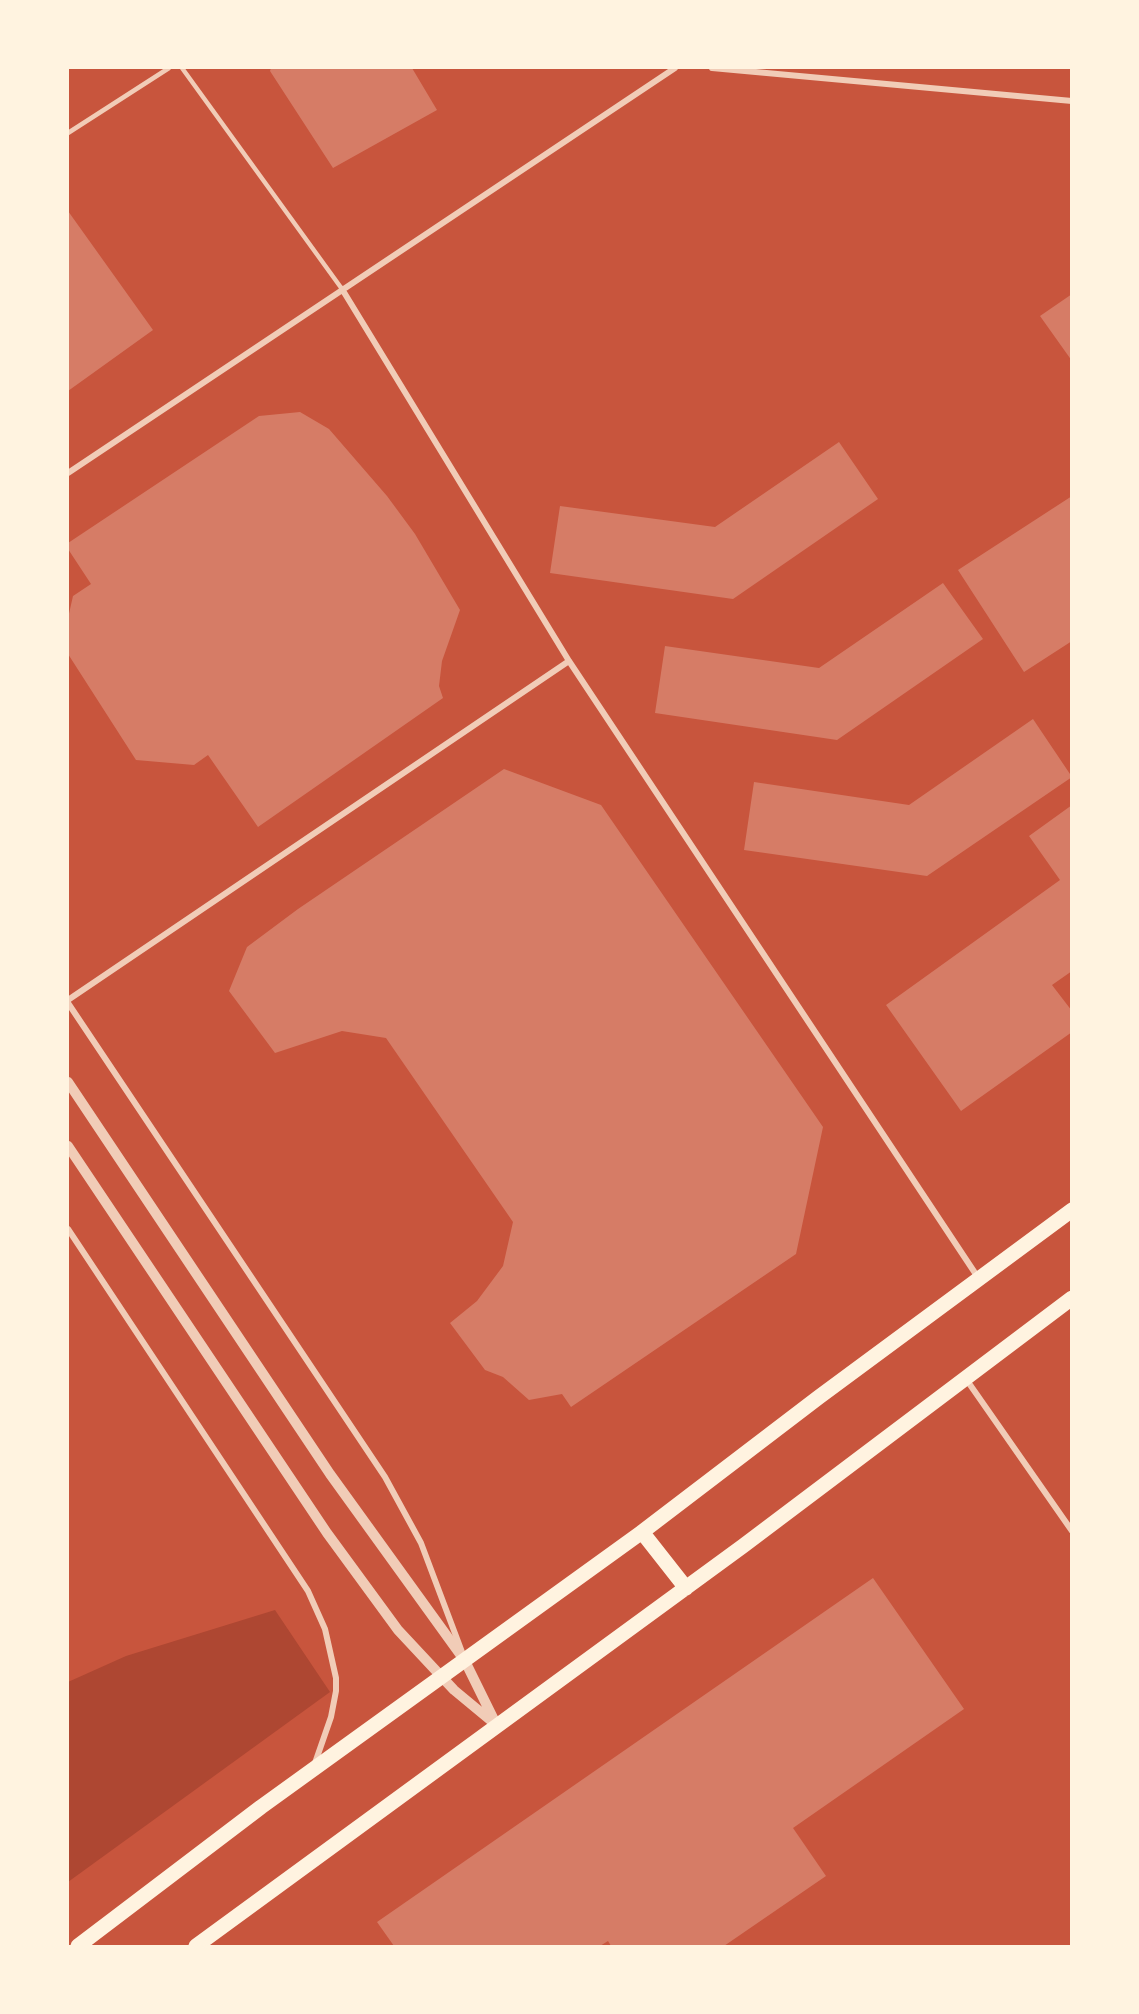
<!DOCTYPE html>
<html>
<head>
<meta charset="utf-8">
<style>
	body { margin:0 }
	#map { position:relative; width:1139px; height:2014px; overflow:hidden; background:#c8553d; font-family:Poppins,sans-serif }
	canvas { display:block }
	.frame { position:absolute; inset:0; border:69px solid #fff3e0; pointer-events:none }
</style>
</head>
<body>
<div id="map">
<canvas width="1139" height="2014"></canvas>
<div class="frame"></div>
</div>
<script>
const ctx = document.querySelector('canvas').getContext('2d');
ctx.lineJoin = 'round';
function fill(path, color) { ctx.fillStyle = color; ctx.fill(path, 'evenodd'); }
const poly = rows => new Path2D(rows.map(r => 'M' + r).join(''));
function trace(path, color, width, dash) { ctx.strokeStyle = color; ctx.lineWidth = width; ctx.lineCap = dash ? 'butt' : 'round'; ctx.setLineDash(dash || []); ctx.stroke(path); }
fill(poly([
	[275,1610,330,1692,68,1882,68,1682,126,1656]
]), '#ae4732');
fill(poly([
	[271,68,412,68,437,110,333,168,270,71],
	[68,211,153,330,68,391],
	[1072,294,1072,361,1040,316],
	[300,412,329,429,387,496,415,534,460,610,442,661,439,686,443,698,258,827,208,755,194,765,136,760,68,654,68,618,73,596,91,584,68,549,68,543,259,416],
	[839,442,878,499,733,599,550,573,560,506,715,527],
	[1072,496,1072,641,1024,672,958,570],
	[943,583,983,639,837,740,655,713,665,646,819,668],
	[1033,719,1072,777,927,876,744,850,754,782,909,805],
	[504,769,601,805,823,1127,796,1254,571,1407,562,1394,529,1400,503,1377,485,1370,450,1323,477,1301,503,1266,513,1222,386,1038,342,1031,275,1053,229,991,247,947,298,909],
	[1072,805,1072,971,1052,985,1072,1011,1072,1032,961,1111,886,1005,1060,880,1029,836],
	[873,1578,964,1709,793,1828,826,1876,724,1946,611,1946,608,1941,600,1946,394,1946,377,1922]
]), '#d67c66');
trace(poly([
	[182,68,342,289],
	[68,133,169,68]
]), '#f1ccb7', 4.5);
trace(poly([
	[712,68,1072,101],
	[342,289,569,661,979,1279],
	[68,473,675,68],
	[68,1000,569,661],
	[68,1003,385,1477,421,1543,462,1652],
	[68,1229,308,1591,325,1629,336,1678,336,1691,331,1717,315,1763],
	[966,1379,1072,1531]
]), '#f1ccb7', 6);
trace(poly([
	[68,1082,330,1474,465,1661,497,1726],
	[68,1146,327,1533,398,1630,454,1690,495,1724]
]), '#f1ccb7', 10);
trace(poly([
	[642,1532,686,1588],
	[78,1946,261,1807,642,1532,819,1397,1072,1210],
	[196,1946,743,1546,1072,1298]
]), '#fff3e0', 15);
</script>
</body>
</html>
